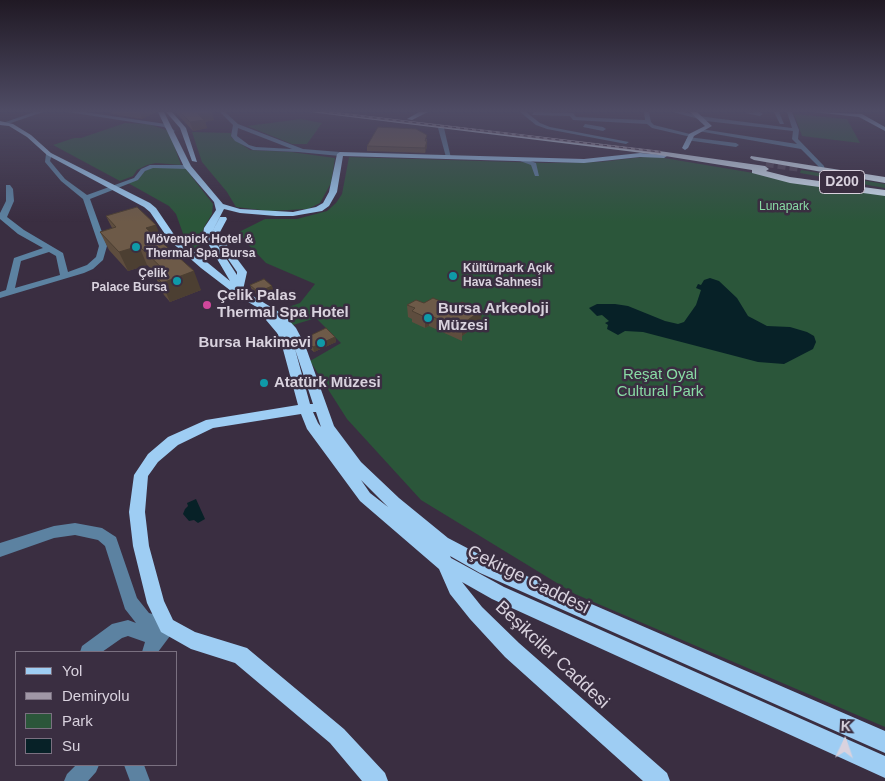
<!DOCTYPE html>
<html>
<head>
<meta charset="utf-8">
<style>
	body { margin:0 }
	#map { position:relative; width:885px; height:781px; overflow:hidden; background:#3a2e41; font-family:Helvetica,sans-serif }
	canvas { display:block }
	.legend { position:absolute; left:15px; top:651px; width:162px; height:115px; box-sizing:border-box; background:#3a2e41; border:1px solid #7a7080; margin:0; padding:6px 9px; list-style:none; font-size:15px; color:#d9d2de }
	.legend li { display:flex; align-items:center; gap:10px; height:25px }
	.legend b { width:25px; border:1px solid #7a7080 }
	.north { position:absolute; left:820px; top:716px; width:50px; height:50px; -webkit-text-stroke:4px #3a2e41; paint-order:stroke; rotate:3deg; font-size:14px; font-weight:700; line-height:20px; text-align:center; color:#d9d2de }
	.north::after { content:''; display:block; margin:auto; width:18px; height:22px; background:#d9d2de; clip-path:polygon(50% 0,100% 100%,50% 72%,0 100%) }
</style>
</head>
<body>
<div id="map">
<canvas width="885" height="781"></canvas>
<ul class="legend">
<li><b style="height:6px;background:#9ecdf3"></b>Yol</li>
<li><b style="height:6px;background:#a097a6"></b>Demiryolu</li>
<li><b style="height:14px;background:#2b563a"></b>Park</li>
<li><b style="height:14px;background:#072127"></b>Su</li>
</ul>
<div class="north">K</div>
</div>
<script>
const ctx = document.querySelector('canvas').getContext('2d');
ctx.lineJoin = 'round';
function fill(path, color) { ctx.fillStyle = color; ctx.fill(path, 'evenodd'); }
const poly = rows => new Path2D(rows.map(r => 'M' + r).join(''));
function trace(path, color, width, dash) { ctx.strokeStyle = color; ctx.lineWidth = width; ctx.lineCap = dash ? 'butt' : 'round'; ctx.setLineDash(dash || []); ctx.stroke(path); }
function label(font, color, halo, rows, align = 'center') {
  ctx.font = font + ' Helvetica,sans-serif'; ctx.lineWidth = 5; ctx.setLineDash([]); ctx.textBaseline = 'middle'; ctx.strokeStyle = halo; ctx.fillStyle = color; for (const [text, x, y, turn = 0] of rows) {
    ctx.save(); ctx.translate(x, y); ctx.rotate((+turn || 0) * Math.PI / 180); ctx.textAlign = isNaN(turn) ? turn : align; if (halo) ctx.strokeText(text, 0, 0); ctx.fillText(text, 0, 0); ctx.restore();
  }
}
fill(poly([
	[794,114,847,119,860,143,802,136],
	[301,119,322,123,307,144,292,144,247,126],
	[125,123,149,124,169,131,181,165,156,163,147,165,137,170,133,176,120,181,53,145,74,138,81,138],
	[192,132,231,133,231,137,250,150,291,152,335,158,331,183,320,203,308,209,269,211,236,207,227,192,202,162],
	[652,156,885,195,885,727,575,594,421,500,347,419,310,361,341,343,316,318,293,325,277,311,300,303,315,284,266,263,237,233,265,219,297,219,327,211,336,203,342,194,349,157,547,163,600,162],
	[154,167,185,168,213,204,212,214,204,227,199,242,206,259,185,239,176,214,169,206,128,183,138,180,145,171],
	[801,170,885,184,885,188,800,173]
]), '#2b563a');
fill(poly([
	[710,278,719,281,737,298,748,316,767,326,790,327,807,332,814,336,816,342,813,349,784,364,758,362,643,332,625,331,618,335,607,329,608,325,605,323,609,321,602,315,597,316,589,308,597,304,615,304,628,306,665,321,678,324,684,322,696,305,701,290,696,288,698,284,701,285,704,280],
	[196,499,205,519,198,523,194,520,189,521,183,514,185,509,188,506,187,503]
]), '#072127');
trace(poly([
	[766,163,800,168]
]), '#524759', 8, [8, 4]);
fill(poly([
	[34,112,43,112,5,125,0,124,34,112],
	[68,112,84,112,166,124,175,131,172,133,164,127,68,112],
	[220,112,225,112,238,124,303,149,340,152,343,154,340,156,298,152,253,150,235,141,231,136,233,125,220,112],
	[238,128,292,149,256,147,249,145,237,136,238,128],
	[520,112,526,112,540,123,550,127,629,142,626,144,547,129,536,125,520,112],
	[534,112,573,113,576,117,645,120,644,112,649,112,651,122,654,125,694,135,691,137,652,128,647,124,573,120,570,116,532,115,534,112],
	[673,112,684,112,706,117,792,128,787,112,792,112,799,130,798,139,824,166,825,170,820,171,819,167,801,149,698,131,701,129,797,144,792,139,793,131,706,121,673,112],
	[774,112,779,112,784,124,780,124,774,112],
	[745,113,760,112,763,114,760,116,745,113],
	[585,124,603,127,606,129,603,131,583,127,585,124],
	[441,126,444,128,451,158,446,157,438,128,441,126],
	[688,137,736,143,739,145,736,147,686,140,688,137],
	[49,152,52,154,50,161,65,179,87,195,134,178,141,169,150,165,188,165,191,167,188,169,153,168,145,171,138,180,90,199,107,246,103,260,93,269,84,273,0,298,0,292,6,290,14,258,43,248,18,234,0,219,0,213,6,201,6,185,10,185,13,189,14,201,7,217,24,230,63,253,68,272,87,265,96,257,99,246,83,199,61,181,45,162,46,154,49,152],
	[49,252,56,256,60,275,15,288,21,261,49,252],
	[522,158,536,163,539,176,535,176,531,165,520,161,519,160,522,158],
	[75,523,102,528,116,537,137,598,149,613,173,620,175,626,173,632,158,652,142,652,145,642,128,636,122,638,102,652,80,652,82,646,112,624,128,620,136,623,125,609,105,546,98,540,75,535,54,538,0,557,0,543,54,526,75,523],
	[76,765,99,765,96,772,88,781,64,781,67,774,76,765],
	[124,765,144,765,150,781,130,781,124,765]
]), '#5c82a1');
fill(poly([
	[158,112,164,112,191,166,223,204,240,209,293,212,316,207,323,203,329,192,337,154,340,152,584,159,640,153,666,155,667,156,664,158,640,157,584,163,343,156,337,192,329,206,322,211,293,216,276,216,240,213,224,209,212,232,220,217,226,217,227,219,220,232,223,240,247,272,243,290,284,315,296,328,305,345,334,426,361,462,399,498,448,538,492,561,885,731,885,753,480,573,450,556,451,558,504,587,885,756,885,778,492,599,462,582,482,607,519,643,667,773,670,781,643,781,505,657,470,619,450,594,439,569,360,501,307,429,301,414,213,428,178,445,158,462,148,476,145,512,149,546,164,601,173,620,195,632,247,648,344,729,385,773,388,781,362,781,330,743,235,663,191,649,161,632,147,603,133,546,129,512,134,475,148,454,168,437,206,420,298,405,281,342,277,333,266,320,267,318,273,317,235,294,201,268,169,240,150,212,144,207,47,155,27,137,9,126,0,125,0,121,13,124,31,135,51,153,150,203,156,208,175,236,230,281,203,235,204,228,216,210,214,202,184,167,158,112],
	[212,232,215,240,237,272,237,275,211,235,212,232],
	[295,349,313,404,310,404,295,349],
	[313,412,316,412,321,427,318,423,313,412],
	[361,480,388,507,370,493,361,480],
	[166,112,172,112,186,128,197,162,192,161,180,128,166,112],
	[419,112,428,112,412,120,407,119,419,112],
	[690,112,697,112,712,126,694,136,688,148,685,150,682,148,689,134,705,126,690,112],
	[814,112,862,114,885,127,885,131,859,117,814,112]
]), '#9ecdf3');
fill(poly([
	[310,112,334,112,659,151,765,166,769,169,766,171,790,177,885,190,885,196,790,183,752,173,752,170,659,155,310,112],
	[751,156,885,177,885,183,754,160,750,158,751,156]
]), '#d5e7f6');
const rail = poly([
	[325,112,660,152]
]);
trace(rail, '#a097a6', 2.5);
trace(rail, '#3a2e41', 1, [4]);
fill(poly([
	[111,112,156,112,142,119,112,114],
	[175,112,209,112,214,120,205,122,207,128,193,131],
	[427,139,427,146,425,153,367,151,367,146],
	[106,216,163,243,201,290,170,302,164,295,155,276,158,275,147,265,128,271,109,250,100,232,112,228],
	[250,285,272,286,273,292,259,297,252,290],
	[424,303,481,322,462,336,462,341,429,326,425,328,412,322,412,319,408,317,407,305],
	[335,337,336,342,314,352,307,346,305,338]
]), '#5e4d3e');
fill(poly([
	[140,112,156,112,142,119],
	[209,112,212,112,214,120,205,122,207,128,193,131,190,122,198,114],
	[427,141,427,146,425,153,425,148],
	[156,225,163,243,146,228],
	[139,246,147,265,128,271,119,252],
	[194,271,201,290,170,302,162,283],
	[272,286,273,292,259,297,258,292],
	[482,310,481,322,462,336,462,324],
	[429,315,429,326,425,328,425,317],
	[335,337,336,342,314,352,313,347]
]), '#4c3f32');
const building = poly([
	[180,112,209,112,198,114,204,120,190,122,180,112],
	[378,127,416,129,427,135,425,141,427,141,425,148,367,146,378,127],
	[137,207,156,225,146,228,194,271,162,283,155,276,166,272,139,246,119,252,100,232,116,227,106,216,137,207],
	[264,279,272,286,258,292,250,285,264,279],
	[433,298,454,307,462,302,482,310,462,324,463,330,429,315,425,317,412,311,415,308,407,305,416,300,424,303,433,298],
	[326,328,335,337,313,347,306,340,305,338,326,328]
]);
fill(building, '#6d5a48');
trace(building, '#4c3f32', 1);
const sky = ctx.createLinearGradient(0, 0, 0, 222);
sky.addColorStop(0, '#201924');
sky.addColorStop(0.5, '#4f4c65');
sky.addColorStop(1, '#4f4c6500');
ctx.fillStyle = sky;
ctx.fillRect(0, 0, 885, 222);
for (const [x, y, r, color] of [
	[136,247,5,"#0f9aa8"],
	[453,276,5,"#0f9aa8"],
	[177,281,5,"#0f9aa8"],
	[207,305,5,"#d1479c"],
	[428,318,5,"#0f9aa8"],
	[321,343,5,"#0f9aa8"],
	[264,383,5,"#0f9aa8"]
]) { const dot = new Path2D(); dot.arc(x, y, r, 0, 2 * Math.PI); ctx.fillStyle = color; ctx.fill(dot); trace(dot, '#3a2e41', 2); }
label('12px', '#89dca5', '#3a2e41', [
	["Lunapark",784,207]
]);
label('bold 12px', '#d9d2de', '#3a2e41', [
	["Mövenpick Hotel &",146,240],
	["Thermal Spa Bursa",146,254],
	["Kültürpark Açık",463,269],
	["Hava Sahnesi",463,283],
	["Çelik",167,274,"right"],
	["Palace Bursa",167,288,"right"]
], 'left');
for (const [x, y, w] of [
	[842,182,45]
]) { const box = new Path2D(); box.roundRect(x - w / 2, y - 11.5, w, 23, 4); ctx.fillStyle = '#3a2e41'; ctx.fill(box); trace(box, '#d9d2de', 1); }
label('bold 14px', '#d9d2de', null, [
	["D200",842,182]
]);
label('bold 15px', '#d9d2de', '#3a2e41', [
	["Çelik Palas",217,296],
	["Thermal Spa Hotel",217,313],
	["Bursa Arkeoloji",438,309],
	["Müzesi",438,326],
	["Bursa Hakimevi",311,343,"right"],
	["Atatürk Müzesi",274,383]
], 'left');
label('15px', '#89dca5', '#3a2e41', [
	["Reşat Oyal",660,375],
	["Cultural Park",660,392]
]);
label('18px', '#d9d2de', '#3a2e41', [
	["Çekirge Caddesi",528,580,26],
	["Beşikciler Caddesi",552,655,43]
]);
</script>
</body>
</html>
